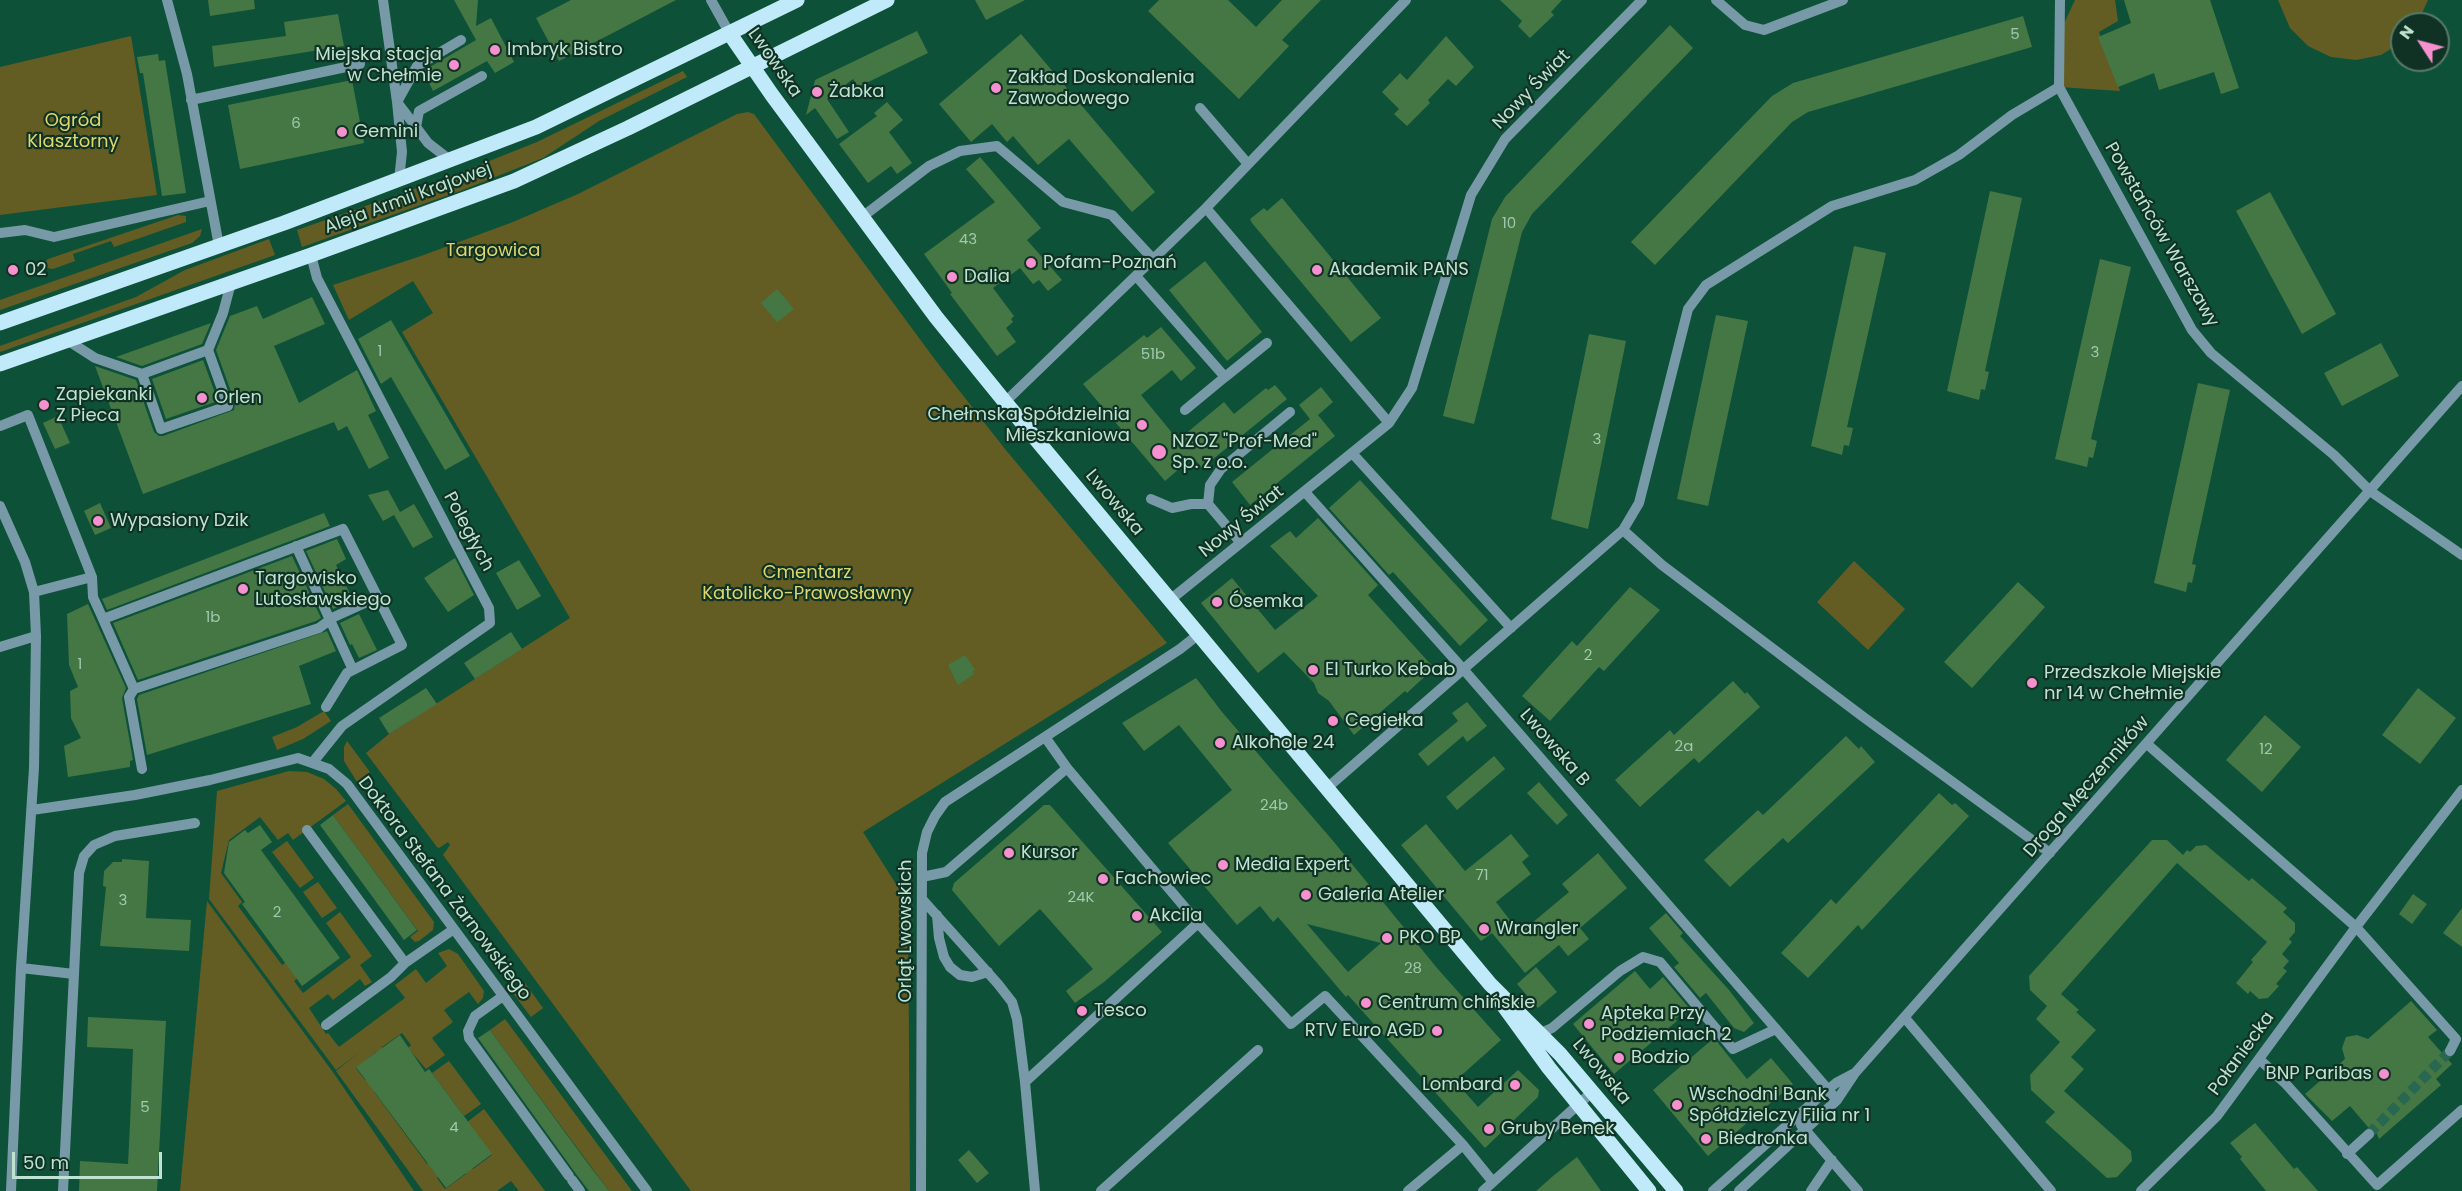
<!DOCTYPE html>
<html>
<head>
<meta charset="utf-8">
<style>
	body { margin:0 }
	#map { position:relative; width:2462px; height:1191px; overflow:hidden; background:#0e5139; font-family:Poppins,sans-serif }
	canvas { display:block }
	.north { position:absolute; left:2390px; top:12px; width:60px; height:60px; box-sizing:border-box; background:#103224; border:2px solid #567969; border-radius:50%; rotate:306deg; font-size:16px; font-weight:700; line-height:24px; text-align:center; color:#bee4d1 }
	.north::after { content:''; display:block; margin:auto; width:21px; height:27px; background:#f790ce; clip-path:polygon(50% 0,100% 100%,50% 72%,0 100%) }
	.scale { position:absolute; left:12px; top:1152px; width:150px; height:27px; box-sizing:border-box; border:3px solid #bee4d1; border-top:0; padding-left:8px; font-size:18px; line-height:21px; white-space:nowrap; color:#bee4d1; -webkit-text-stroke:4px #103224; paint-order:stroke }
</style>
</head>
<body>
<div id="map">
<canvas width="2462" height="1191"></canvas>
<div class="north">N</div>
<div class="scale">50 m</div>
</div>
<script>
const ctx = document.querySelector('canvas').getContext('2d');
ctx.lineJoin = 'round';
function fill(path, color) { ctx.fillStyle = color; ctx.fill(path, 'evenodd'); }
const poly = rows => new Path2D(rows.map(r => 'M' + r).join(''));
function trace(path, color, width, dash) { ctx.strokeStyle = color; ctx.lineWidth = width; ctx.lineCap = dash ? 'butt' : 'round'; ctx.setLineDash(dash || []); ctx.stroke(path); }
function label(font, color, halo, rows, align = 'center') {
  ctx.font = font + ' Poppins,sans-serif'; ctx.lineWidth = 4.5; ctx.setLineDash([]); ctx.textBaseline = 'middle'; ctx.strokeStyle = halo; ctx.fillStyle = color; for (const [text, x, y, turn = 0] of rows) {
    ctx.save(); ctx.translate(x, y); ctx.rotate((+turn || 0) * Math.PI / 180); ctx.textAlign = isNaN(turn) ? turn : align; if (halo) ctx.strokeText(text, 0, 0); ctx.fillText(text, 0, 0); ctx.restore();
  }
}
fill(poly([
	[2075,0,2115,0,2118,21,2099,32,2120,91,2059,87,2061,30],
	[2278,0,2428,0,2417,24,2402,24,2402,42,2381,55,2356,60,2331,57,2308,46,2290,28],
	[131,36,157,195,0,215,0,67],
	[683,71,687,77,599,121,543,158,460,191,302,247,297,230,454,175,537,142],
	[748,112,754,114,936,361,1005,449,1167,643,863,832,908,903,910,1191,691,1191,443,855,450,845,448,842,439,848,437,847,366,753,389,734,570,618,402,332,433,313,413,281,349,320,333,285,421,256,513,222,578,194,737,114],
	[178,215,186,216,186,222,114,247,111,241,73,254,75,261,53,269,47,268,42,265,48,259],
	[202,229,200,236,192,243,0,310,0,300],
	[269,239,275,255,0,352,0,346,136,297,185,270],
	[1854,561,1905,609,1868,650,1817,602],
	[324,711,331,721,303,739,277,750,272,737,297,727],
	[347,741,370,772,357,782,344,761,344,747],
	[289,771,307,772,324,779,336,789,346,801,293,840,288,833,278,840,260,817,229,840,221,873,242,902,238,906,282,965,288,961,300,976,294,981,303,993,351,957,326,923,340,912,372,956,360,965,372,982,365,986,360,979,333,1000,328,994,309,1008,326,1034,328,1033,339,1047,405,998,395,985,416,969,426,983,447,966,438,953,449,949,458,954,484,991,483,998,478,1004,469,992,444,1010,453,1022,432,1038,445,1055,426,1069,408,1048,411,1045,402,1033,382,1047,384,1051,376,1052,356,1068,365,1080,369,1077,375,1093,427,1164,431,1161,441,1174,437,1178,445,1189,466,1174,464,1170,470,1166,473,1169,492,1155,466,1123,484,1109,545,1191,519,1191,511,1181,497,1191,423,1191,336,1071,360,1052,336,1070,209,899,217,791],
	[348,804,434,922,433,930,419,941,415,942,410,937,418,931,333,815],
	[287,841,314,878,300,888,272,852],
	[318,882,337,908,322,918,303,892],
	[207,901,335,1075,414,1191,180,1191],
	[525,983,543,1008,531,1017,512,992],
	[505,1019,632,1191,609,1191,490,1030],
	[449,1061,481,1104,464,1116,432,1073]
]), '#635d24');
fill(poly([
	[208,0,254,0,255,9,210,16],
	[454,0,478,0,476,26,491,18,514,62,495,73,487,61,433,91,423,71,476,40],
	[571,0,676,0,559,61,536,18],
	[975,0,1025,0,986,20],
	[1159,0,1228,0,1256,27,1282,0,1321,0,1282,40,1289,46,1239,99,1148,11],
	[1500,0,1562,0,1551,12,1554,15,1530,38,1518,26,1522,21],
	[2124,0,2210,0,2239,88,2221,94,2214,72,2159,90,2154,73,2118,87,2098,37,2131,23],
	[338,14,344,46,214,67,212,46,286,36,284,22],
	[2023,16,2032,47,1808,112,1792,122,1655,265,1631,242,1772,96,1793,83],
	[1670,25,1693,48,1532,214,1522,232,1474,424,1443,416,1492,219,1505,197],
	[917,31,928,53,858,87,853,79,827,99,849,132,837,139,815,108,806,115,815,80],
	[1021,34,1155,192,1132,212,1069,139,1038,165,1013,136,1007,142,992,124,971,142,939,104],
	[1446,36,1474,67,1456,86,1448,79,1428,100,1430,103,1407,126,1394,114,1399,109,1382,92,1400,73,1407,80],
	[158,54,159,61,165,60,186,193,162,196,143,73,140,73,137,57],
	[352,80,364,143,240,169,228,105],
	[887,102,903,120,889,132,912,163,897,174,891,166,868,183,839,144,877,116,874,113],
	[980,157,1041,228,1027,240,1062,280,1048,291,1039,280,1033,284,1020,268,993,288,1014,316,1011,319,1013,322,1006,328,1016,342,997,356,950,294,952,293,924,254,995,202,966,169],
	[1990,191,2022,198,1985,371,1989,372,1985,390,1981,389,1979,400,1947,391],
	[2270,192,2336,314,2302,334,2236,211],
	[1282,198,1381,318,1351,342,1252,223,1250,219,1264,208,1267,211],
	[1854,246,1886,253,1847,427,1853,428,1849,446,1844,445,1842,455,1811,446],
	[2100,259,2131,267,2091,439,2097,441,2093,458,2089,457,2087,467,2055,459],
	[1205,261,1262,332,1227,361,1169,290],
	[777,289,794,309,777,322,761,303],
	[312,297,325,324,274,346,299,403,357,370,376,411,368,415,389,458,369,469,347,426,338,431,334,422,143,494,95,366,136,380,154,432,159,436,163,436,234,410,235,403,216,350,230,316,257,306,263,319],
	[1716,315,1748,321,1708,506,1677,499],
	[391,320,470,456,445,470,391,377,381,384,358,339],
	[211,323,202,344,142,366,116,357],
	[1161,327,1196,368,1181,381,1172,370,1141,395,1178,440,1224,402,1234,414,1266,388,1268,390,1275,385,1287,399,1202,468,1193,457,1165,481,1083,384,1144,335,1147,338],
	[1589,334,1626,341,1588,529,1551,519],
	[2381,343,2399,376,2342,406,2324,373],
	[203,360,218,401,166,419,152,379],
	[2198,383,2230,390,2192,564,2196,565,2192,583,2188,582,2186,592,2154,583],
	[1321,387,1333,402,1318,415,1335,436,1250,505,1232,482,1310,419,1299,405],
	[58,416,70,443,55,449,43,423],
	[1360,480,1488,620,1460,646,1393,572,1389,575,1329,508],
	[388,490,400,512,414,504,433,537,413,548,394,515,383,521,368,495],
	[100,503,111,528,95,535,84,511],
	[324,513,330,526,107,610,102,599],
	[1318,518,1378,585,1368,595,1434,668,1407,693,1405,691,1354,735,1329,701,1318,693,1314,683,1284,652,1258,673,1201,603,1232,578,1275,630,1318,596,1270,546,1290,531,1296,538],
	[337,539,346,559,336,565,353,600,333,609,306,551],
	[292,556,321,618,316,621,138,680,113,623],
	[455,558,474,595,448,612,424,578],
	[519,560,541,596,517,610,496,573],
	[2018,582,2045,607,1972,688,1944,662],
	[1630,587,1660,610,1604,671,1599,667,1550,721,1522,696,1572,641,1577,646],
	[88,604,126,688,122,698,133,760,130,761,130,767,68,777,64,746,81,738,71,718,70,691,78,687,69,665,67,614],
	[359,614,377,650,359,658,352,644,350,645,340,623],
	[327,631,336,651,299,666,311,704,147,755,137,699,139,695],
	[511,632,522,649,475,679,464,663],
	[965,655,975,670,972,671,974,674,958,685,948,665],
	[1196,678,1222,712,1334,842,1437,968,1501,1040,1455,1081,1478,1107,1518,1070,1539,1090,1538,1097,1485,1148,1348,995,1346,997,1278,917,1273,922,1260,906,1237,925,1168,843,1232,790,1179,725,1144,751,1122,723],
	[1307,924,1381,943,1348,972],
	[1733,681,1745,694,1747,692,1760,707,1699,763,1694,758,1640,807,1615,780,1670,730,1674,735],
	[426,688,437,704,389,734,379,718],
	[2418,688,2456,718,2420,764,2382,735],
	[1467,702,1487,726,1467,742,1463,736,1428,766,1418,754,1458,721,1452,713],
	[2265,715,2301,747,2262,792,2226,760],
	[1846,736,1859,749,1861,746,1875,762,1788,843,1783,838,1730,887,1704,860,1758,810,1763,815],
	[1494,756,1505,769,1457,810,1446,797],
	[1539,782,1568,815,1557,825,1527,793],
	[1939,793,1952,805,1955,803,1969,816,1862,930,1858,925,1808,978,1781,953,1831,899,1836,904],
	[1044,805,1050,805,1162,932,1104,982,1075,1003,1066,991,1093,969,1040,909,999,946,952,890,954,883],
	[333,815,417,930,404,940,320,825],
	[1426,824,1465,871,1511,834,1529,856,1522,862,1531,874,1496,902,1520,933,1569,892,1562,884,1598,853,1627,888,1580,928,1589,939,1568,956,1559,945,1525,973,1492,933,1481,941,1401,845],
	[260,825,272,842,261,850,340,958,302,986,242,904,245,902,224,873,229,842,245,830,248,833],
	[2152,840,2167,840,2183,855,2187,850,2190,852,2196,846,2206,845,2249,881,2252,878,2287,908,2283,912,2295,923,2295,932,2289,939,2292,942,2282,954,2289,961,2283,968,2287,971,2276,984,2279,986,2268,998,2259,999,2250,991,2248,994,2236,983,2253,962,2251,960,2267,942,2177,863,2061,994,2079,1010,2076,1012,2096,1030,2071,1057,2084,1069,2064,1091,2131,1151,2132,1161,2117,1177,2107,1178,2045,1122,2055,1112,2031,1090,2030,1075,2060,1042,2036,1019,2047,1006,2030,990,2029,976],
	[122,859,149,861,146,918,191,920,189,951,100,946,106,887,103,886,104,871,113,862,122,862],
	[2413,894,2427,904,2412,924,2399,914],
	[2462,908,2462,947,2443,933],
	[1666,913,1683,933,1680,936,1729,990,1754,1023,1744,1032,1734,1028,1706,993,1700,998,1674,967,1679,963,1649,928],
	[1536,967,1557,992,1538,1008,1517,984],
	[1635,971,1650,989,1663,977,1689,1008,1675,1019,1677,1021,1614,1074,1573,1024],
	[2411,1001,2437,1030,2428,1037,2452,1064,2436,1079,2441,1085,2379,1139,2375,1129,2368,1127,2350,1106,2332,1121,2305,1094,2345,1059,2342,1048,2346,1037,2357,1035,2368,1039],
	[88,1017,166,1021,157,1191,79,1191,80,1161,128,1164,130,1124,133,1049,87,1047],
	[490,1030,589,1165,609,1191,589,1191,576,1174,478,1038],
	[400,1035,425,1072,429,1069,492,1154,446,1188,356,1067],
	[1714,1038,1747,1079,1771,1058,1793,1084,1708,1156,1653,1090],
	[2255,1123,2294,1169,2297,1167,2318,1191,2266,1191,2240,1159,2242,1157,2230,1143],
	[969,1150,989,1173,977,1183,958,1160],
	[1577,1157,1601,1191,1536,1191,1553,1176]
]), '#474');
trace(poly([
	[2369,1134,2450,1051]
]), '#286750', 10, [10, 5]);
trace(poly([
	[167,0,187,74,219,246],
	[383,0,397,102,416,127],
	[711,0,730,34],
	[1716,0,1745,25,1764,30,1843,0],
	[2060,0,2059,87,2192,330,2211,353,2334,455,2370,491,2462,555],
	[191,100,360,64],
	[1200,108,1248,164],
	[450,160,428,143,416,127,419,111,482,76],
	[399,180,402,152,397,102,417,66,461,40],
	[1206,208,1389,423],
	[862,217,929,166,960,151,997,146,1063,202,1112,215,1153,259],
	[0,233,25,230,54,237,210,201],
	[311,255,317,278,489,608,490,623,342,726,313,762],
	[1136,276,1225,377,1185,410],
	[67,340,95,358,142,374,208,350,223,313,231,283],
	[142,374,161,429,228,406,208,350],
	[1225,377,1267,343],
	[1005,402,1206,208,1406,0],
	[0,426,28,415,92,577,34,592],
	[1353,454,1511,628],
	[1305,492,1464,670,1776,1029],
	[1151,499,1172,508,1191,504,1208,504,1241,543],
	[1208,504,1210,485,1221,469,1290,412],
	[0,506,25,562,34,592,36,636,34,768,21,968,11,1191],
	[1623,530,1662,565,1862,716,2050,853],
	[296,546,353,670],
	[92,577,93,597,103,619,343,529,402,645,347,673,326,707],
	[1170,600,1389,423,1412,388,1471,195,1505,139,1642,0],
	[103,619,134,689,319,628,334,617,378,597],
	[0,647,36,636],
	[134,689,129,697,142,769],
	[1045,737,1067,768,1198,923,1291,1024,1325,996,1463,1145,1493,1182],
	[2147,744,2356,927,2456,1039,2450,1051],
	[1327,788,1623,530,1639,503,1688,309,1706,285,1832,206,1915,180,1959,155,2012,115,2059,87],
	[32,810,135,795,210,780,298,758,329,769,347,784,647,1191],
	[307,830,405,963,454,929],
	[922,877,946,872,1067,768],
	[922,899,998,984,1012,1002,1017,1019,1025,1082,1035,1191],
	[937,915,939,938,944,957,950,967,960,975,972,977,988,972],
	[21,968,74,974,79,873,84,856,94,845,115,836,195,823],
	[503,996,475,1016,468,1031,469,1038,569,1176],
	[1905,1018,2051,1191],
	[326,1025,391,977,405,963],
	[1541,1033,1552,1028,1620,971,1643,957,1660,962,1733,1049,1776,1029,1837,1100],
	[2259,1059,2285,1083,2377,1185,2462,1110],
	[1025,1082,1198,923],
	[1801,1125,1858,1191],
	[2347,1154,2369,1134],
	[572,1180,580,1191],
	[63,1191,74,974],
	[921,1191,922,853,927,832,935,816,945,802,1180,649,1199,634],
	[1101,1191,1258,1050],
	[1408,1191,1463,1145],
	[1483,1191,1592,1092],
	[1713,1191,1819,1097,1836,1083,1855,1073],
	[1739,1191,1837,1100,1855,1073,2462,386],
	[1811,1191,1832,1160],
	[2141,1191,2217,1116,2356,927,2462,790]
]), '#789aa8', 10);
trace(poly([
	[730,34,772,95,936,317,1005,402,1490,984,1560,1054,1676,1191],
	[0,323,284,223,536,127,797,0],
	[0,364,311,255,514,181,628,128,887,0],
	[1501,1002,1549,1068,1649,1191]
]), '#c0eafa', 15);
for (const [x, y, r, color] of [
	[495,50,6,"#f790ce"],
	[454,65,6,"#f790ce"],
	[996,88,6,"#f790ce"],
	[817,92,6,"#f790ce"],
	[342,132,6,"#f790ce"],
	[1031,263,6,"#f790ce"],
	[13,270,6,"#f790ce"],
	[1317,270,6,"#f790ce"],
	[952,277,6,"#f790ce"],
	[202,398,6,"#f790ce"],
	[44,405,6,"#f790ce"],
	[1142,425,6,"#f790ce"],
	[1159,452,8,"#f790ce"],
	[98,521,6,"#f790ce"],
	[243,589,6,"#f790ce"],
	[1217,602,6,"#f790ce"],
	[1313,670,6,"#f790ce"],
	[2032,683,6,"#f790ce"],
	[1333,721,6,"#f790ce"],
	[1220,743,6,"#f790ce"],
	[1009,853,6,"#f790ce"],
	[1223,865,6,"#f790ce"],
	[1103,879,6,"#f790ce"],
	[1306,895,6,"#f790ce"],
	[1137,916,6,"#f790ce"],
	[1484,929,6,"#f790ce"],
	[1387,938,6,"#f790ce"],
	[1366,1003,6,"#f790ce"],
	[1082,1011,6,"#f790ce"],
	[1589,1024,6,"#f790ce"],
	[1437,1031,6,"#f790ce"],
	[1619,1058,6,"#f790ce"],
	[2384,1074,6,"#f790ce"],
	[1515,1085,6,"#f790ce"],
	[1677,1105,6,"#f790ce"],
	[1489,1129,6,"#f790ce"],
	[1706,1139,6,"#f790ce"]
]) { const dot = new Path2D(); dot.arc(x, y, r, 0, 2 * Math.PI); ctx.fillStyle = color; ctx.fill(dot); trace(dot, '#103224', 2); }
label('15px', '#a0c9ae', null, [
	["5",2015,35],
	["6",296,124],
	["10",1509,224],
	["43",968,240],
	["1",380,352],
	["3",2095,353],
	["51b",1153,355],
	["3",1597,440],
	["1b",213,618],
	["2",1588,656],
	["1",80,665],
	["2a",1684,747],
	["12",2266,750],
	["24b",1274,806],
	["71",1482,876],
	["24K",1081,898],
	["3",123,901],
	["2",277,913],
	["28",1413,969],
	["5",145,1108],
	["4",454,1128]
]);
label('18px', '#bee4d1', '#103224', [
	["Imbryk Bistro",507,50],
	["Miejska stacja",442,55,"right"],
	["w Chełmie",442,76,"right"],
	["Zakład Doskonalenia",1008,78],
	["Zawodowego",1008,99],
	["Żabka",829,92],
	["Gemini",354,132],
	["Pofam-Poznań",1043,263],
	["02",25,270],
	["Akademik PANS",1329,270],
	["Dalia",964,277],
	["Zapiekanki",56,395],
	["Z Pieca",56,416],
	["Orlen",214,398],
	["Chełmska Spółdzielnia",1130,415,"right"],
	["Mieszkaniowa",1130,436,"right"],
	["NZOZ \"Prof-Med\"",1172,442],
	["Sp. z o.o.",1172,463],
	["Wypasiony Dzik",110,521],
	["Targowisko",255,579],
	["Lutosławskiego",255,600],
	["Ósemka",1229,602],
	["El Turko Kebab",1325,670],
	["Przedszkole Miejskie",2044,673],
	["nr 14 w Chełmie",2044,694],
	["Cegiełka",1345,721],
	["Alkohole 24",1232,743],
	["Kursor",1021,853],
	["Media Expert",1235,865],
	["Fachowiec",1115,879],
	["Galeria Atelier",1318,895],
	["Akcila",1149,916],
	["Wrangler",1496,929],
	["PKO BP",1399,938],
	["Centrum chińskie",1378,1003],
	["Tesco",1094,1011],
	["Apteka Przy",1601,1014],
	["Podziemiach 2",1601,1035],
	["RTV Euro AGD",1425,1031,"right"],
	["Bodzio",1631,1058],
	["BNP Paribas",2372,1074,"right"],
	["Lombard",1503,1085,"right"],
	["Wschodni Bank",1689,1095],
	["Spółdzielczy Filia nr 1",1689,1116],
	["Gruby Benek",1501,1129],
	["Biedronka",1718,1139]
], 'left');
label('18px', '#bee4d1', '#103224', [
	["Lwowska",774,63,55],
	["Nowy Świat",1532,90,-46],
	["Aleja Armii Krajowej",408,199,-20],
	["Powstańców Warszawy",2161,235,60],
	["Lwowska",1114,503,50],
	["Nowy Świat",1242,522,-39],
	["Poległych",468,532,62],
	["Lwowska B",1554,748,49],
	["Droga Męczenników",2087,787,-49],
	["Doktora Stefana Żarnowskiego",444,889,53],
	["Orląt Lwowskich",906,931,-90],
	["Połaniecka",2242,1054,-54],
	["Lwowska",1601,1072,50]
]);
label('18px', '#dfd66e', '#103224', [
	["Ogród",73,121],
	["Klasztorny",73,142],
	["Targowica",493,251],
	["Cmentarz",807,573],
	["Katolicko-Prawosławny",807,594]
]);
</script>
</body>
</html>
